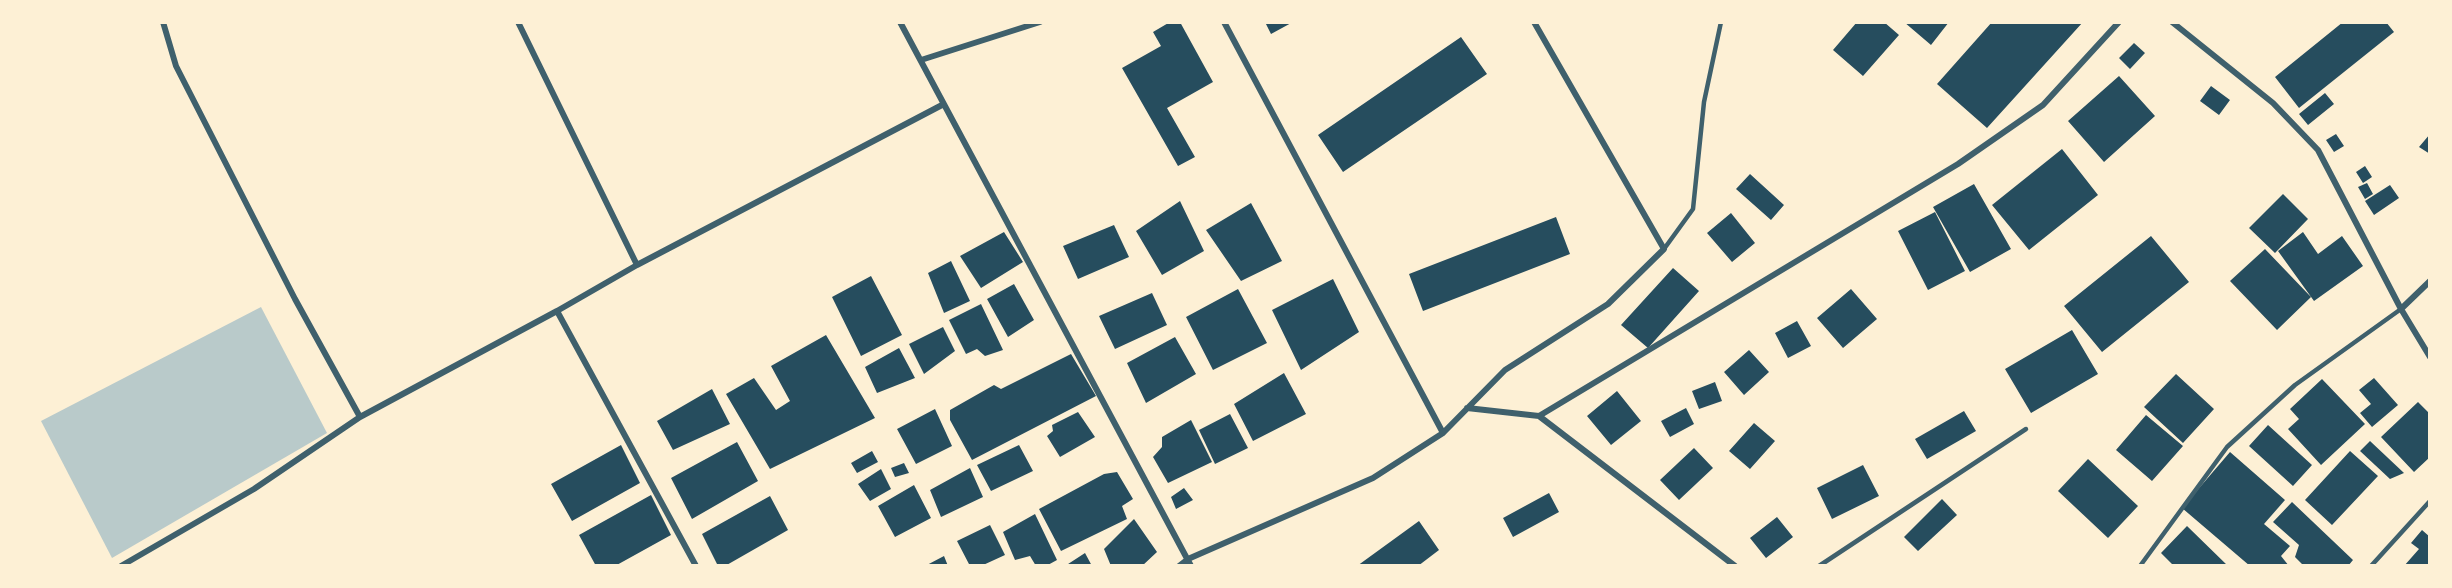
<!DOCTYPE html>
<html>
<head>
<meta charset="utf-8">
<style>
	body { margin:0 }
	#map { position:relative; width:2452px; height:588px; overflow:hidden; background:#fdf0d5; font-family:Raleway,sans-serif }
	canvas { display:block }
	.frame { position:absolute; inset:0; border:24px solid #fdf0d5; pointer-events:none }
</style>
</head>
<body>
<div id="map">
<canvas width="2452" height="588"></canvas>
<div class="frame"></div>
</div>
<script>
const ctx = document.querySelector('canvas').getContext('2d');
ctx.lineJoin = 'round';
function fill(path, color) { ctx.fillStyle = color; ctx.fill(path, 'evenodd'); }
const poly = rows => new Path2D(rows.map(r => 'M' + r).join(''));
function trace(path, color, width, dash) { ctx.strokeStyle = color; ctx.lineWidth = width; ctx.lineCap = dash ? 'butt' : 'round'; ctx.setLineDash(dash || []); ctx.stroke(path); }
fill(poly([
	[261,307,327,433,112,558,41,421]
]), '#b9caca');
fill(poly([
	[1170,22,1180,22,1213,82,1167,108,1195,157,1178,166,1122,68,1161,46,1153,32],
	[1265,22,1293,22,1271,34],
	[1857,22,1884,22,1899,35,1863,76,1833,50],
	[1904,22,1949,22,1931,45],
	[1992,22,2083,22,1987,128,1937,84],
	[2343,22,2386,22,2394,32,2299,108,2275,77],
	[1461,37,1487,74,1343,172,1318,135],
	[2134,43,2145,53,2130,69,2119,58],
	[2119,76,2155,116,2104,162,2068,121],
	[2211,86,2230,100,2219,115,2200,101],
	[2325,93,2334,104,2308,125,2299,114],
	[2336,134,2344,146,2334,152,2326,140],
	[2430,134,2430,154,2419,147],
	[2062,149,2098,195,2029,250,1992,205],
	[2365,166,2372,177,2363,183,2356,172],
	[1750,174,1784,205,1771,220,1736,189],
	[2367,183,2373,194,2365,199,2358,187],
	[1974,184,2011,249,1970,272,1933,207],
	[2390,185,2399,198,2374,215,2365,201],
	[2283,194,2308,219,2275,253,2249,228],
	[1180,201,1204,251,1162,275,1136,231],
	[1251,203,1282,261,1241,281,1206,230],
	[1935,212,1965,271,1928,290,1898,231],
	[1731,213,1755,243,1732,262,1707,233],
	[1556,217,1570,254,1423,311,1409,274],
	[1114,225,1129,257,1078,279,1063,246],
	[1004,232,1023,262,981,288,960,256],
	[2303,232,2318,254,2342,236,2363,266,2314,301,2278,251],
	[2151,236,2189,282,2102,352,2064,306],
	[2265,249,2311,297,2277,330,2230,281],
	[951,261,970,301,944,313,928,273],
	[1673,268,1699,291,1648,348,1621,325],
	[871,276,902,335,861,356,832,297],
	[1333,279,1359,332,1301,370,1272,310],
	[1014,284,1034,320,1008,337,987,299],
	[1238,289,1267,343,1213,370,1186,317],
	[1851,289,1877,319,1843,348,1817,318],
	[1152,293,1167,325,1115,349,1099,316],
	[981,304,1003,350,985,356,977,349,966,354,949,320],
	[1797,321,1811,346,1788,358,1775,333],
	[943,327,955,351,924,374,909,344],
	[2072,330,2098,374,2031,413,2005,369],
	[826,335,875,418,770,469,726,394,754,378,776,410,790,401,771,366],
	[1175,337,1196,374,1146,403,1127,363],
	[899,348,915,378,877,393,865,367],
	[1749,350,1769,372,1744,395,1724,372],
	[1071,354,1096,396,972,460,950,420,950,410,994,385,1001,389],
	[1284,373,1306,414,1253,441,1234,404],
	[2176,374,2214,409,2183,443,2144,407],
	[2374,378,2398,405,2372,427,2360,413,2371,404,2359,390],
	[2322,379,2365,424,2321,465,2288,429,2299,419,2290,409],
	[1715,382,1722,401,1699,409,1692,391],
	[712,389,730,424,673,450,657,421],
	[1617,391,1641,421,1611,445,1587,416],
	[2418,402,2430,414,2430,457,2414,472,2381,437],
	[1686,408,1694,424,1670,437,1661,421],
	[935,409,952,446,916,464,897,429],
	[1964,411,1976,431,1927,459,1915,439],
	[1078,412,1095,437,1060,457,1047,436,1053,431,1052,425],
	[1230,414,1248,448,1215,464,1199,430],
	[2146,415,2183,446,2152,481,2116,450],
	[1191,420,1212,462,1168,483,1153,457,1162,447,1162,437],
	[1754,423,1775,441,1750,469,1729,451],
	[2268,425,2312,465,2293,486,2249,446],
	[2370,441,2404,473,2390,479,2360,451],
	[737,442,758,481,692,519,671,478],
	[621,445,640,483,572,521,551,484],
	[1019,445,1033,471,991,491,977,465],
	[1694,448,1713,468,1679,500,1660,480],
	[872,451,878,462,857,473,851,463],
	[2350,451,2378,476,2332,525,2305,500],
	[2230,452,2285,500,2264,524,2290,546,2281,556,2289,566,2250,566,2182,508],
	[2088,459,2138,506,2108,538,2058,491],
	[904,463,909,473,895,477,891,468],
	[1863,465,1879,496,1832,519,1817,488],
	[970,468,983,497,941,517,930,490],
	[881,469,891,489,870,501,858,484],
	[1117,472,1133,499,1122,506,1127,519,1061,551,1039,509,1104,474],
	[914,485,931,518,895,537,878,506],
	[1184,488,1193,500,1176,509,1171,497],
	[1549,493,1559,512,1513,537,1503,518],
	[651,495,671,535,615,566,596,566,579,535],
	[770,496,788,530,725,566,718,566,702,534],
	[1942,499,1957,515,1918,551,1904,537],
	[2292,502,2353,560,2348,566,2304,566,2295,557,2299,545,2273,522],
	[1035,514,1057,560,1046,566,1036,566,1030,556,1015,560,1003,532],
	[1777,517,1793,537,1766,558,1750,538],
	[1134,519,1157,552,1142,566,1111,566,1104,549],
	[1419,521,1439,550,1418,566,1357,566],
	[990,525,1005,555,981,566,970,566,957,541],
	[2187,526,2228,566,2174,566,2161,553],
	[2422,530,2430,537,2430,566,2404,566,2419,549,2411,543],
	[1085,553,1092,566,1065,566],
	[944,556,948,566,925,566]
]), '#264d5e');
trace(poly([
	[1664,249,1693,209,1704,102,1721,22],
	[1819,566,2026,429],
	[2140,566,2227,447,2295,385,2401,309],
	[2371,566,2430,501]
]), '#3f606c', 4.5);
trace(poly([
	[163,22,176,66,295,299,360,417],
	[518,22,637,265],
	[900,22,1191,566],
	[1224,22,1443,433],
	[2172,22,2273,103,2318,150,2401,309,2430,357],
	[921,60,1040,22],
	[2401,309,2430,281],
	[557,311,696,566],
	[1467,408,1539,416],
	[121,566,254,489,360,417,557,311,637,265,942,105],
	[1179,566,1188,559,1373,478,1443,433,1505,370,1608,304,1664,249,1534,22],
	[1735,566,1539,416,1958,164,2043,105,2119,22]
]), '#3f606c', 6);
</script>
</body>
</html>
